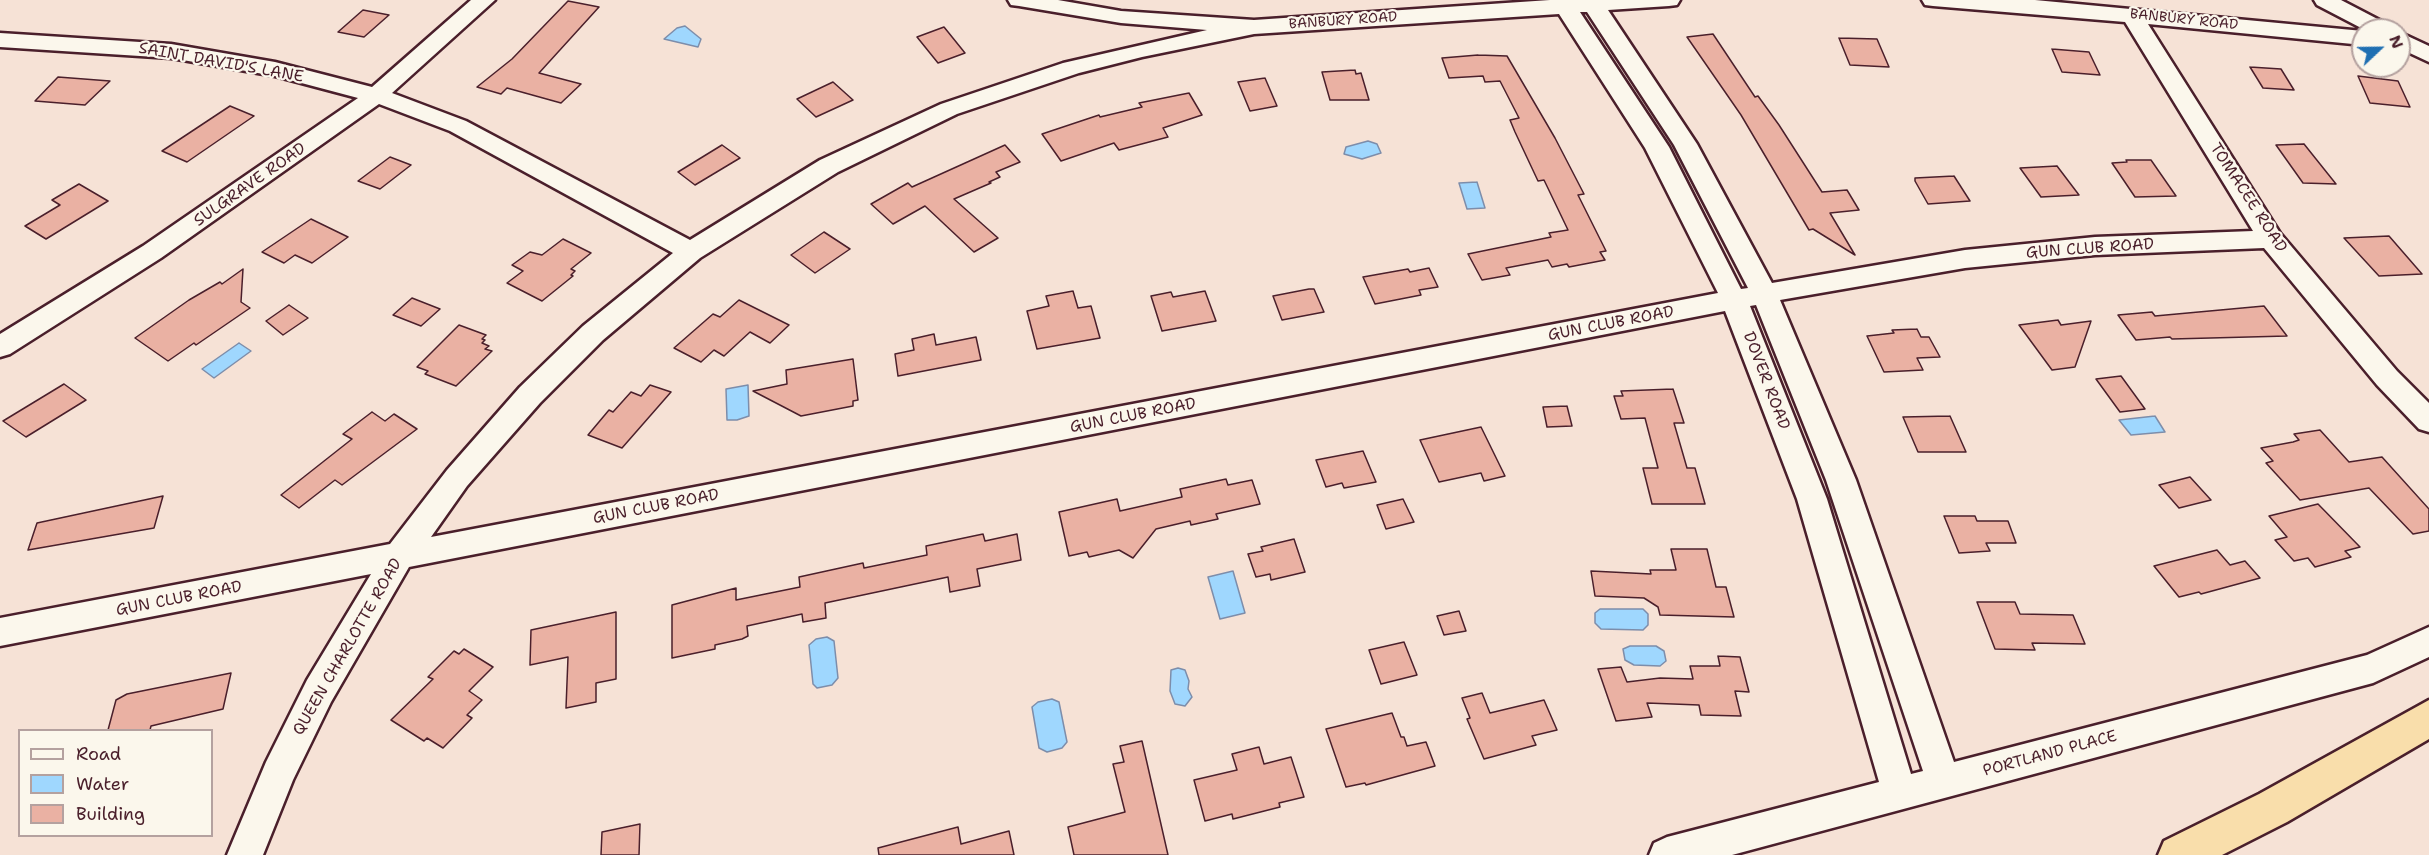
<!DOCTYPE html>
<html>
<head>
<meta charset="utf-8">
<style>
	body { margin:0 }
	#map { position:relative; width:2429px; height:855px; overflow:hidden; background:#f6e2d6; font-family:"Shantell Sans",sans-serif }
	canvas { display:block }
	.legend { position:absolute; left:18px; top:729px; width:195px; height:108px; box-sizing:border-box; background:#fbf7ec; border:2px solid #b4a19f; margin:0; padding:8px 10px; list-style:none; font-size:18px; color:#4a1f2b }
	.legend li { display:flex; align-items:center; gap:12px; height:30px }
	.legend b { width:30px; border:2px solid #b4a19f }
	.north { position:absolute; left:2351px; top:18px; width:60px; height:60px; box-sizing:border-box; background:#fbf7ec; border:2px solid #b4a19f; border-radius:50%; rotate:68deg; font-size:16px; font-weight:700; line-height:24px; text-align:center; color:#4a1f2b }
	.north::after { content:''; display:block; margin:auto; width:21px; height:27px; background:#1f6fb2; clip-path:polygon(50% 0,100% 100%,50% 72%,0 100%) }
</style>
</head>
<body>
<div id="map">
<canvas width="2429" height="855"></canvas>
<ul class="legend">
<li><b style="height:8px;background:#fbf7ec"></b>Road</li>
<li><b style="height:16px;background:#9fd7fe"></b>Water</li>
<li><b style="height:16px;background:#eab1a3"></b>Building</li>
</ul>
<div class="north">N</div>
</div>
<script>
const ctx = document.querySelector('canvas').getContext('2d');
ctx.lineJoin = 'round';
function fill(path, color) { ctx.fillStyle = color; ctx.fill(path, 'evenodd'); }
const poly = rows => new Path2D(rows.map(r => 'M' + r).join(''));
function trace(path, color, width, dash) { ctx.strokeStyle = color; ctx.lineWidth = width; ctx.lineCap = dash ? 'butt' : 'round'; ctx.setLineDash(dash || []); ctx.stroke(path); }
function label(font, color, halo, rows, align = 'center') {
  ctx.font = font + ' "Shantell Sans",sans-serif'; ctx.lineWidth = 4.5; ctx.setLineDash([]); ctx.textBaseline = 'middle'; ctx.strokeStyle = halo; ctx.fillStyle = color; for (const [text, x, y, turn = 0] of rows) {
    ctx.save(); ctx.translate(x, y); ctx.rotate((+turn || 0) * Math.PI / 180); ctx.textAlign = isNaN(turn) ? turn : align; if (halo) ctx.strokeText(text, 0, 0); ctx.fillText(text, 0, 0); ctx.restore();
  }
}
const water = poly([
	[685,26,701,39,698,47,664,39,677,28,685,26],
	[1368,141,1377,144,1381,153,1362,159,1344,154,1346,147,1368,141],
	[1477,182,1485,208,1467,209,1459,183,1477,182],
	[239,343,251,351,214,378,202,369,239,343],
	[748,385,749,416,737,420,727,420,726,389,748,385],
	[2155,416,2165,432,2131,435,2119,420,2155,416],
	[1233,571,1245,613,1220,619,1208,577,1233,571],
	[1600,609,1643,609,1648,614,1648,625,1643,630,1601,629,1595,623,1595,613,1600,609],
	[827,637,834,641,838,678,832,685,817,688,813,684,809,645,816,639,827,637],
	[1630,646,1656,646,1664,651,1666,661,1660,666,1634,665,1625,660,1623,649,1630,646],
	[1178,668,1185,670,1189,681,1188,689,1192,697,1185,706,1175,704,1170,691,1171,670,1178,668],
	[1052,699,1059,702,1067,742,1062,748,1047,752,1039,748,1032,707,1038,702,1052,699]
]);
fill(water, '#9fd7fe');
trace(water, '#7d8daa', 1.5);
const building = poly([
	[568,1,599,7,539,73,581,84,561,103,507,88,501,94,477,87,512,59,568,1],
	[363,10,389,15,364,37,338,32,363,10],
	[944,27,965,53,938,63,917,37,944,27],
	[1713,34,1755,97,1758,96,1779,125,1822,192,1847,190,1859,210,1830,213,1855,255,1813,229,1809,230,1741,115,1687,37,1713,34],
	[1839,38,1877,39,1889,67,1850,65,1839,38],
	[2052,49,2089,52,2100,75,2062,72,2052,49],
	[1478,55,1507,56,1555,138,1584,194,1578,195,1606,251,1600,252,1605,260,1569,267,1567,264,1552,267,1548,260,1506,268,1510,275,1482,280,1468,254,1551,237,1549,233,1568,230,1544,180,1538,181,1515,132,1510,120,1519,118,1500,81,1485,82,1483,76,1449,78,1442,58,1478,55],
	[2250,67,2281,69,2294,90,2263,88,2250,67],
	[1355,70,1356,74,1361,73,1369,100,1330,100,1322,72,1355,70],
	[2358,76,2398,81,2410,107,2370,103,2358,76],
	[58,77,110,81,85,105,35,101,58,77],
	[1265,78,1277,106,1250,111,1238,82,1265,78],
	[833,82,853,100,816,117,797,99,833,82],
	[1189,93,1202,115,1163,128,1168,137,1119,150,1114,143,1061,161,1042,134,1099,115,1100,117,1142,107,1139,103,1189,93],
	[230,106,254,116,187,162,162,151,230,106],
	[2304,144,2336,184,2303,183,2276,145,2304,144],
	[722,145,740,158,695,185,678,172,722,145],
	[1005,145,1020,162,996,172,1000,177,989,182,991,183,954,199,998,238,974,252,925,206,893,224,871,204,908,183,912,187,1005,145],
	[390,157,411,165,380,189,358,181,390,157],
	[2126,160,2151,160,2176,196,2135,197,2112,163,2127,162,2126,160],
	[2057,166,2079,195,2041,197,2020,168,2057,166],
	[1954,176,1970,201,1928,204,1915,181,1915,178,1954,176],
	[79,184,108,201,46,239,25,226,60,205,52,200,79,184],
	[311,219,348,237,312,263,295,255,284,263,262,252,311,219],
	[824,232,850,249,815,273,791,255,824,232],
	[2389,236,2422,274,2379,276,2344,238,2389,236],
	[563,239,591,253,571,269,575,271,571,275,573,276,542,301,507,283,523,271,512,265,530,252,542,255,563,239],
	[1429,268,1438,287,1419,290,1421,295,1375,304,1363,277,1408,269,1410,272,1429,268],
	[243,269,241,302,250,308,196,345,194,343,168,361,135,338,189,300,220,282,222,284,243,269],
	[1309,289,1314,289,1324,312,1282,320,1273,296,1309,289],
	[1073,291,1078,308,1091,306,1100,338,1037,349,1027,311,1049,306,1046,296,1073,291],
	[1205,291,1216,321,1162,331,1151,296,1171,292,1173,297,1205,291],
	[412,298,440,309,421,326,393,315,412,298],
	[739,300,789,325,770,343,750,332,724,356,714,350,701,362,674,348,713,314,720,317,739,300],
	[289,305,308,318,283,335,266,321,289,305],
	[2264,306,2287,336,2172,339,2170,337,2136,340,2118,315,2152,312,2155,316,2264,306],
	[2058,320,2061,325,2091,321,2075,367,2052,370,2019,325,2058,320],
	[459,325,486,335,482,339,485,340,482,343,489,346,485,349,492,351,456,386,425,374,428,371,417,367,459,325],
	[1917,329,1921,337,1929,337,1940,357,1917,358,1923,370,1884,372,1867,336,1894,333,1892,330,1917,329],
	[934,334,936,345,976,337,981,360,898,376,895,354,914,350,912,339,934,334],
	[853,359,858,400,853,401,853,406,801,416,753,391,787,384,786,370,853,359],
	[2121,376,2145,409,2120,412,2096,379,2121,376],
	[64,384,86,400,26,437,3,421,64,384],
	[650,385,671,392,622,448,588,435,609,410,613,412,631,392,641,396,650,385],
	[1673,389,1684,423,1674,423,1687,468,1695,468,1705,504,1652,504,1643,468,1658,468,1645,418,1621,419,1614,396,1623,396,1621,391,1673,389],
	[1567,406,1572,426,1547,427,1543,407,1567,406],
	[372,412,385,421,394,414,417,429,342,485,335,480,299,508,281,495,352,439,343,434,372,412],
	[1950,416,1966,452,1918,452,1903,417,1950,416],
	[1481,427,1505,476,1484,481,1481,473,1439,482,1420,440,1481,427],
	[2320,430,2349,462,2382,457,2429,509,2429,531,2413,534,2369,488,2300,500,2266,463,2273,461,2261,448,2293,442,2299,440,2294,434,2320,430],
	[1363,451,1376,482,1344,488,1342,483,1326,487,1316,460,1363,451],
	[2190,477,2211,500,2179,508,2159,485,2190,477],
	[1226,479,1228,485,1252,480,1260,504,1216,514,1218,519,1191,525,1190,521,1156,529,1133,558,1119,550,1089,557,1087,552,1069,556,1059,512,1117,499,1120,511,1182,497,1180,489,1226,479],
	[163,496,154,528,28,550,37,523,163,496],
	[1403,499,1414,522,1386,529,1377,505,1403,499],
	[2318,504,2360,547,2345,551,2351,557,2315,567,2308,558,2294,561,2275,540,2287,537,2269,516,2318,504],
	[1944,516,1975,516,1977,521,2008,521,2016,543,1986,543,1990,551,1959,553,1944,516],
	[983,534,985,541,1017,534,1021,560,977,569,980,586,950,592,948,577,825,603,826,618,803,622,802,614,747,626,748,636,742,639,715,645,715,649,672,658,672,605,736,588,736,600,800,587,799,577,863,563,864,568,927,555,926,546,983,534],
	[1294,539,1305,572,1271,580,1270,574,1256,577,1248,554,1263,551,1261,547,1294,539],
	[1671,549,1707,549,1716,587,1726,587,1734,617,1660,615,1658,607,1644,598,1595,596,1591,571,1651,574,1650,570,1676,570,1671,549],
	[2217,550,2230,565,2245,561,2260,578,2201,594,2199,592,2179,597,2154,566,2217,550],
	[1977,602,2015,602,2020,614,2073,615,2085,644,2032,643,2035,650,1995,649,1977,602],
	[1459,611,1466,631,1444,635,1437,616,1459,611],
	[616,612,616,679,596,683,596,702,566,708,568,657,530,665,531,630,616,612],
	[1404,642,1417,675,1381,684,1369,650,1404,642],
	[464,649,493,667,469,691,482,700,467,715,472,718,443,748,427,738,424,741,391,720,433,679,428,677,454,651,459,654,464,649],
	[1718,656,1740,657,1749,692,1735,691,1741,716,1701,715,1699,705,1647,703,1652,717,1616,721,1598,669,1621,667,1627,682,1660,678,1693,679,1690,666,1720,666,1718,656],
	[231,673,223,709,151,726,150,730,108,730,116,700,127,694,231,673],
	[1482,693,1490,713,1544,700,1557,730,1532,736,1536,745,1484,759,1467,719,1470,718,1462,698,1482,693],
	[1392,713,1401,737,1404,737,1407,746,1426,742,1435,766,1366,785,1365,783,1346,787,1326,729,1392,713],
	[1142,741,1168,855,1074,855,1068,827,1125,812,1113,764,1124,762,1120,746,1142,741],
	[1259,747,1264,764,1291,757,1304,797,1279,803,1280,807,1233,819,1232,814,1205,821,1194,780,1237,770,1232,754,1259,747],
	[640,824,639,855,601,855,602,832,640,824],
	[958,827,961,844,1009,831,1014,855,879,855,878,848,958,827]
]);
fill(building, '#eab1a3');
trace(building, '#4a1f2b', 1.5);
const minor = poly([
	[471,0,495,0,392,93,466,121,690,240,820,160,941,104,1063,63,1207,30,1121,23,1019,6,1011,5,1008,0,1058,0,1121,11,1254,20,1550,0,1680,0,1677,5,1669,6,1608,10,1697,144,1772,283,1965,250,2095,237,2253,231,2125,22,1933,6,1925,5,1922,0,2035,0,2363,31,2363,45,2148,24,2280,233,2397,371,2429,403,2429,432,2419,429,2377,385,2264,248,2095,255,1965,268,1780,300,1856,480,1954,762,2367,655,2429,627,2429,657,2373,683,1732,855,1649,855,1654,843,1667,837,1879,782,1797,499,1725,311,409,567,331,702,293,780,263,855,227,855,266,762,307,680,371,574,0,646,0,618,390,544,447,470,520,387,583,326,673,253,450,131,379,104,161,258,10,354,0,357,0,334,143,246,358,98,275,76,171,58,0,47,0,33,171,44,275,62,372,87,471,0],
	[1580,12,1587,12,1674,145,1748,288,1741,289,1669,147,1580,12],
	[1559,14,1645,148,1718,293,431,537,467,486,540,403,603,340,700,258,838,172,957,114,1079,73,1142,57,1254,34,1559,14],
	[1756,305,1826,480,1923,771,1911,774,1827,499,1750,306,1756,305],
	[2314,0,2341,0,2389,25,2392,30,2365,30,2317,5,2314,0],
	[2399,32,2429,46,2429,62,2399,48,2399,32]
]);
const highway = poly([
	[2429,700,2429,739,2287,822,2222,855,2158,855,2164,841,2259,794,2429,700]
]);
trace(minor, '#4a1f2b', 5);
trace(highway, '#4a1f2b', 5);
fill(minor, '#fbf7ec');
fill(highway, '#f9deab');
label('14px', '#4a1f2b', '#fbf7ec', [
	["BANBURY ROAD",2184,20,6],
	["BANBURY ROAD",1343,21,-4]
]);
label('16px', '#4a1f2b', '#fbf7ec', [
	["SAINT DAVID'S LANE",221,63,10],
	["SULGRAVE ROAD",250,185,-35],
	["TOMACEE ROAD",2248,198,57],
	["GUN CLUB ROAD",2090,249,-4],
	["GUN CLUB ROAD",1611,324,-11],
	["DOVER ROAD",1766,381,69],
	["GUN CLUB ROAD",1133,416,-11],
	["GUN CLUB ROAD",656,507,-11],
	["GUN CLUB ROAD",179,599,-11],
	["QUEEN CHARLOTTE ROAD",348,647,-60],
	["PORTLAND PLACE",2050,754,-15]
]);
</script>
</body>
</html>
